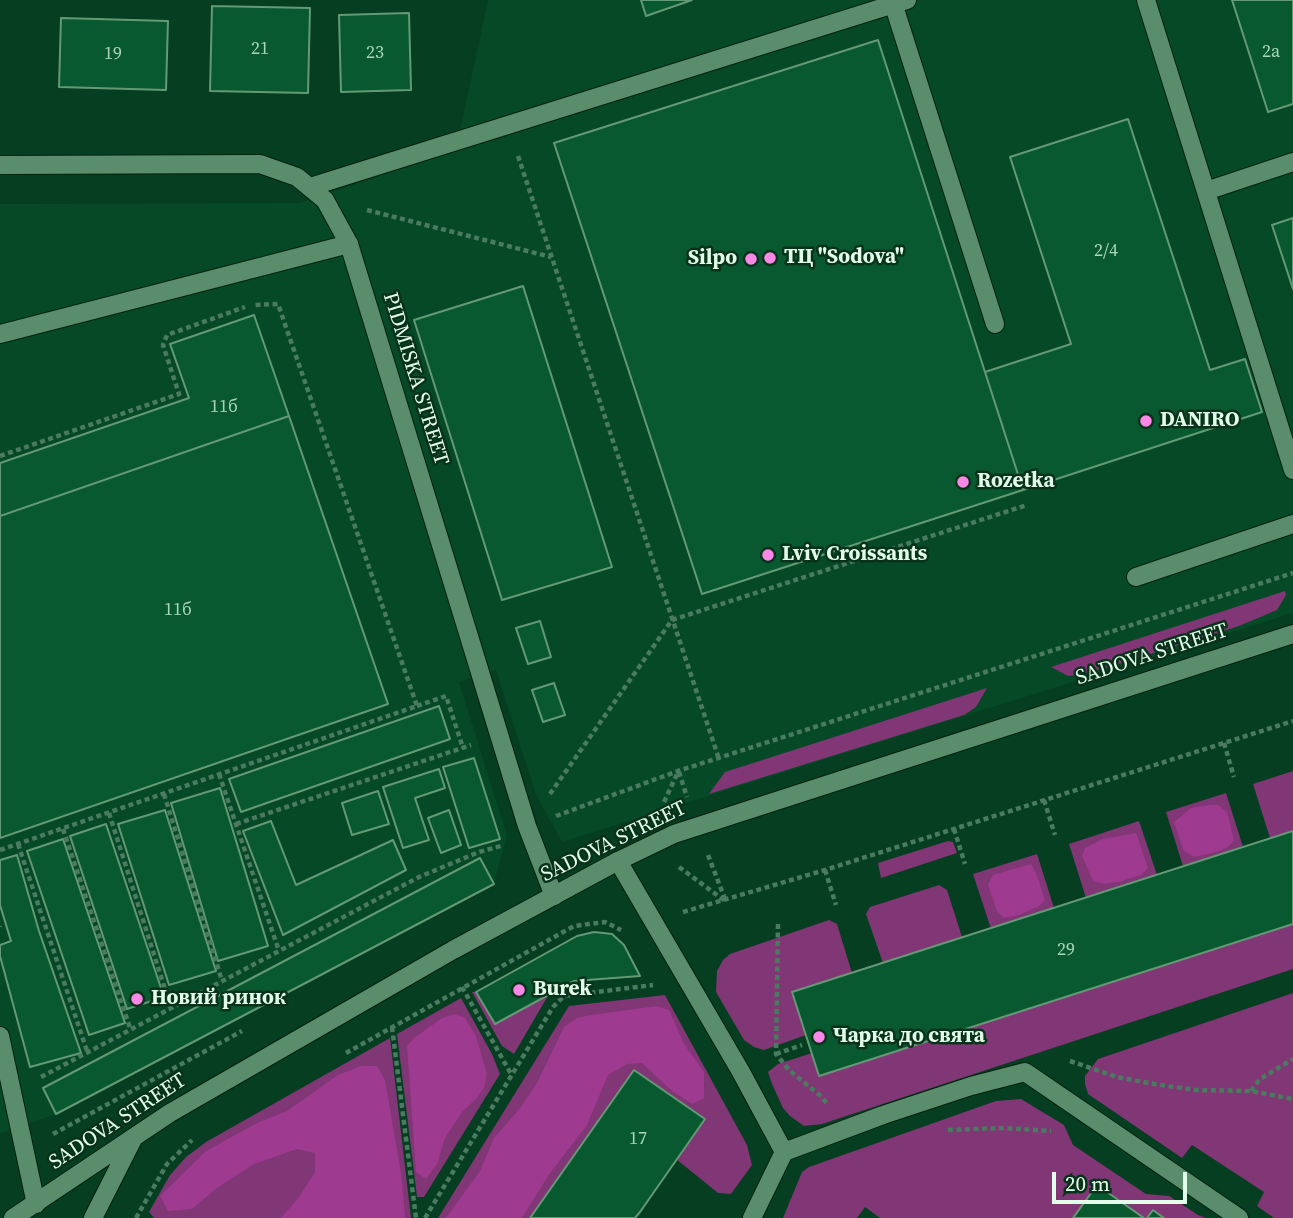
<!DOCTYPE html>
<html>
<head>
<meta charset="utf-8">
<style>
	body { margin:0 }
	#map { position:relative; width:1293px; height:1218px; overflow:hidden; background:#053e20; font-family:"Source Serif 4",serif }
	canvas { display:block }
	.scale { position:absolute; left:1052px; top:1172px; width:135px; height:32px; box-sizing:border-box; border:4px solid #e2fde9; border-top:0; padding-left:9px; font-size:21px; line-height:24px; white-space:nowrap; color:#e2fde9; -webkit-text-stroke:5px #09321b; paint-order:stroke }
</style>
</head>
<body>
<div id="map">
<canvas width="1293" height="1218"></canvas>
<div class="scale">20 m</div>
</div>
<script>
const ctx = document.querySelector('canvas').getContext('2d');
ctx.lineJoin = 'round';
function fill(path, color) { ctx.fillStyle = color; ctx.fill(path, 'evenodd'); }
const poly = rows => new Path2D(rows.map(r => 'M' + r).join(''));
function trace(path, color, width, dash) { ctx.strokeStyle = color; ctx.lineWidth = width; ctx.lineCap = dash ? 'butt' : 'round'; ctx.setLineDash(dash || []); ctx.stroke(path); }
function label(font, color, halo, rows, align = 'center') {
  ctx.font = font + ' "Source Serif 4",serif'; ctx.lineWidth = 5; ctx.setLineDash([]); ctx.textBaseline = 'middle'; ctx.strokeStyle = halo; ctx.fillStyle = color; for (const [text, x, y, turn = 0] of rows) {
    ctx.save(); ctx.translate(x, y); ctx.rotate((+turn || 0) * Math.PI / 180); ctx.textAlign = isNaN(turn) ? turn : align; if (halo) ctx.strokeText(text, 0, 0); ctx.fillText(text, 0, 0); ctx.restore();
  }
}
fill(poly([
	[488,0,1293,0,1293,613,562,842,536,795,496,670,459,682,507,835,494,884,56,1114,0,1134,0,204,300,203,431,158,460,131]
]), '#054927');
fill(poly([
	[1285,591,1286,595,1277,610,1239,626,1106,668,1077,675,1068,676,1051,667],
	[987,688,976,707,964,715,709,794,725,772],
	[1293,771,1293,831,1270,838,1253,784],
	[1226,793,1243,847,1183,866,1166,812],
	[1139,821,1157,875,1086,898,1069,844],
	[948,841,953,842,957,853,881,878,878,863],
	[1037,854,1054,908,991,929,973,874],
	[939,885,947,890,962,937,883,963,866,914,870,907],
	[829,920,837,924,852,973,792,992,806,1035,764,1050,754,1047,744,1040,716,992,717,971,723,960,730,954],
	[1293,924,1293,969,822,1124,804,1126,790,1116,783,1108,772,1084,768,1072,778,1064,812,1053,819,1076],
	[472,992,476,992,495,1024,549,994,514,1054,502,1046],
	[1293,993,1293,1218,1274,1218,1257,1206,1264,1192,1192,1145,1182,1158,1088,1094,1085,1084,1085,1076,1098,1059],
	[665,995,747,1145,752,1165,731,1194,718,1193,676,1159,704,1119,634,1070,530,1218,438,1218,569,1006],
	[461,998,492,1054,500,1074,424,1197,417,1197,397,1034],
	[390,1038,411,1218,154,1218,149,1212,170,1175,186,1157,206,1142],
	[1021,1099,1064,1125,1073,1145,1146,1194,1169,1196,1198,1215,1206,1218,880,1218,865,1207,857,1218,783,1218,802,1172,809,1167,996,1101]
]), '#813675');
fill(poly([
	[1208,805,1218,805,1227,812,1234,840,1228,847,1217,852,1194,857,1184,851,1174,822,1191,808],
	[1136,833,1148,868,1141,875,1118,882,1105,884,1093,881,1082,856,1085,848,1103,839],
	[1031,864,1036,873,1045,900,1039,906,1019,915,1004,918,997,911,988,885,993,875],
	[657,1006,669,1010,684,1044,704,1072,704,1098,692,1104,672,1091,642,1063,627,1064,608,1075,587,1125,548,1176,522,1218,446,1218,480,1171,494,1138,521,1107,538,1081,564,1027,577,1018,591,1015],
	[455,1014,465,1018,476,1036,487,1074,484,1088,477,1098,463,1111,445,1138,437,1164,426,1179,416,1172,407,1046,414,1038,442,1018],
	[361,1066,377,1066,385,1080,402,1179,405,1218,281,1218,299,1197,315,1172,315,1153,297,1149,254,1164,217,1188,192,1209,168,1211,160,1196,206,1151,257,1123,287,1111,338,1075]
]), '#9e3a8f');
const building = poly([
	[641,0,692,0,646,16,641,0],
	[1232,0,1293,0,1293,104,1268,112,1232,0],
	[212,6,310,8,308,93,210,91,212,6],
	[409,13,411,90,341,92,339,15,409,13],
	[61,18,168,21,166,90,59,87,61,18],
	[878,40,1023,490,702,594,554,143,878,40],
	[1128,119,1210,370,1245,359,1262,412,1023,490,985,372,1071,344,1010,157,1128,119],
	[1293,218,1293,289,1272,225,1293,218],
	[523,286,612,567,502,600,414,320,523,286],
	[254,315,289,416,0,516,0,463,189,398,170,344,254,315],
	[289,416,388,704,0,838,0,516,289,416],
	[540,621,551,657,528,664,516,628,540,621],
	[554,683,565,715,543,722,532,690,554,683],
	[439,706,450,739,241,812,229,779,439,706],
	[474,758,500,839,469,848,443,767,474,758],
	[439,769,445,788,415,798,429,840,403,848,383,787,439,769],
	[220,788,268,946,218,961,171,803,220,788],
	[378,791,389,824,352,835,342,803,378,791],
	[165,810,216,971,169,985,118,824,165,810],
	[449,810,461,845,441,853,428,818,449,810],
	[271,821,296,885,393,840,406,870,283,935,243,831,271,821],
	[106,824,164,997,127,1009,70,836,106,824],
	[1293,831,1293,924,819,1076,792,992,1293,831],
	[63,839,125,1023,89,1035,27,851,63,839],
	[17,855,39,931,81,1053,30,1067,0,956,0,945,11,941,0,905,0,860,17,855],
	[480,858,494,884,56,1114,43,1088,480,858],
	[594,932,612,934,624,945,640,976,574,981,495,1024,476,992,577,936,594,932],
	[634,1070,705,1119,640,1212,635,1218,530,1218,634,1070],
	[1097,1185,1144,1218,1073,1218,1097,1185],
	[1153,1210,1164,1218,1147,1218,1153,1210]
]);
fill(building, '#085930');
trace(building, '#659976', 2);
const lane = poly([
	[1146,0,1293,470],
	[893,3,995,324],
	[310,187,907,0],
	[1206,191,1293,162],
	[0,334,349,244],
	[1136,577,1293,524],
	[618,861,741,1072,784,1152],
	[752,1218,784,1152,883,1115,971,1086,1025,1072,1239,1218]
]);
const street = poly([
	[0,165,260,164,297,177,325,200,349,244,527,826,554,896],
	[0,1036,36,1204]
]);
const secondary = poly([
	[13,1218,170,1113,453,950,618,861,674,834,1293,634],
	[93,1218,133,1139]
]);
trace(lane, '#062111', 20);
trace(street, '#062111', 20);
trace(secondary, '#062111', 20);
trace(poly([
	[518,156,719,759],
	[367,210,551,257],
	[0,456,179,394,163,345,167,335,245,307],
	[417,706,446,696,463,748],
	[1224,743,1234,777],
	[679,772,687,797],
	[219,774,279,951],
	[164,794,222,981],
	[550,794,672,620,1027,505],
	[1044,800,1055,835],
	[664,802,678,772],
	[109,813,171,1008],
	[556,816,678,771,1293,573],
	[236,824,471,745],
	[63,829,130,1028],
	[954,829,965,864],
	[18,844,87,1051],
	[0,850,417,706,278,304,253,305],
	[708,855,725,899],
	[679,867,725,901],
	[825,870,836,905],
	[683,912,825,870,1293,721],
	[778,924,776,1054,789,1070,822,1097,827,1104],
	[0,926,0,927],
	[462,987,511,1074],
	[392,1027,416,1218],
	[346,1053,574,926,605,922,621,930],
	[776,1054,802,1045],
	[1070,1061,1117,1077,1154,1084,1195,1090,1251,1091,1293,1099],
	[41,1077,419,877,479,852,501,846],
	[1251,1091,1260,1079,1293,1059],
	[948,1130,1004,1128,1051,1131],
	[53,1134,242,1031],
	[136,1218,167,1164,192,1140],
	[425,1218,553,1007,564,996,653,985]
]), '#4a7a5f', 4.5, [5, 3.5]);
trace(lane, '#5a8d6b', 18);
trace(street, '#5a8d6b', 18);
trace(secondary, '#5a8d6b', 18);
for (const [x, y, r, color] of [
	[770,258,7,"#fb87e6"],
	[751,259,7,"#fb87e6"],
	[1146,421,7,"#fb87e6"],
	[963,482,7,"#fb87e6"],
	[768,555,7,"#fb87e6"],
	[519,990,7,"#fb87e6"],
	[137,999,7,"#fb87e6"],
	[819,1037,7,"#fb87e6"]
]) { const dot = new Path2D(); dot.arc(x, y, r, 0, 2 * Math.PI); ctx.fillStyle = color; ctx.fill(dot); trace(dot, '#09321b', 2.5); }
label('18px', '#acd4bb', null, [
	["21",260,49],
	["2а",1271,52],
	["23",375,53],
	["19",113,54],
	["2/4",1106,251],
	["11б",224,407],
	["11б",178,610],
	["29",1066,950],
	["17",638,1139]
]);
label('bold 21px', '#e2fde9', '#09321b', [
	["ТЦ \"Sodova\"",784,258],
	["Silpo",737,259,"right"],
	["DANIRO",1160,421],
	["Rozetka",977,482],
	["Lviv Croissants",782,555],
	["Burek",533,990],
	["Новий ринок",151,999],
	["Чарка до свята",833,1037]
], 'left');
label('21px', '#e2fde9', '#09321b', [
	["PIDMISKA STREET",415,379,73],
	["SADOVA STREET",1152,655,-18],
	["SADOVA STREET",614,842,-26],
	["SADOVA STREET",118,1122,-33]
]);
</script>
</body>
</html>
